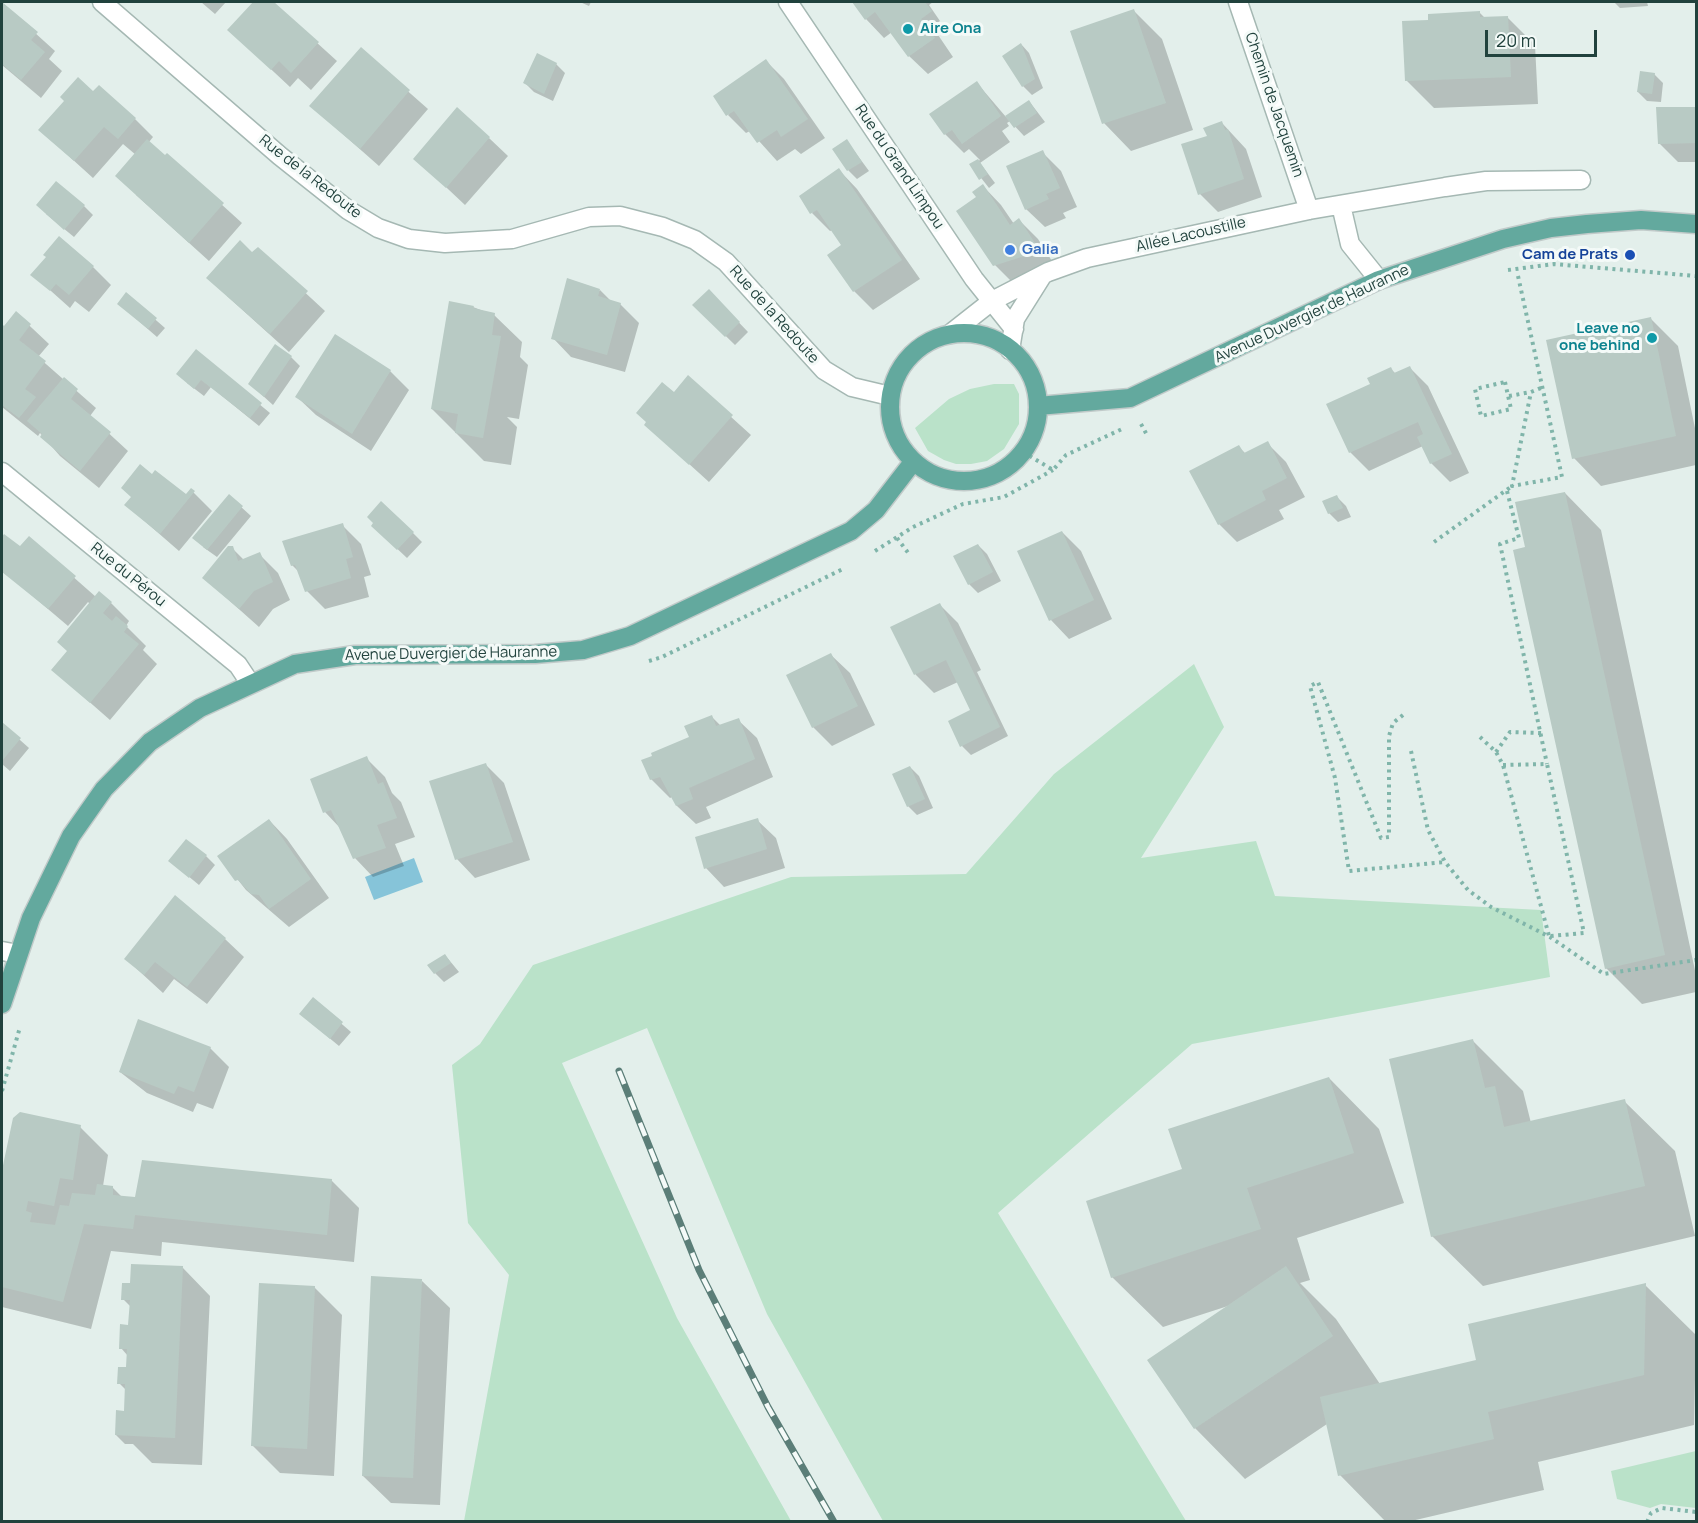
<!DOCTYPE html>
<html>
<head>
<meta charset="utf-8">
<style>
	body { margin:0 }
	#map { position:relative; width:1698px; height:1523px; overflow:hidden; background:#e3efeb; font-family:Manrope,sans-serif }
	canvas { display:block }
	.frame { position:absolute; inset:0; border:3px solid #21423d; pointer-events:none }
	.scale { position:absolute; left:1485px; top:30px; width:112px; height:27px; box-sizing:border-box; border:3px solid #21423d; border-top:0; padding-left:8px; font-size:18px; line-height:21px; white-space:nowrap; color:#21423d; -webkit-text-stroke:4px #f4faf8; paint-order:stroke }
</style>
</head>
<body>
<div id="map">
<canvas width="1698" height="1523"></canvas>
<div class="frame"></div>
<div class="scale">20 m</div>
</div>
<script>
const ctx = document.querySelector('canvas').getContext('2d');
ctx.lineJoin = 'round';
function fill(path, color) { ctx.fillStyle = color; ctx.fill(path, 'evenodd'); }
const poly = rows => new Path2D(rows.map(r => 'M' + r).join(''));
function trace(path, color, width, dash) { ctx.strokeStyle = color; ctx.lineWidth = width; ctx.lineCap = dash ? 'butt' : 'round'; ctx.setLineDash(dash || []); ctx.stroke(path); }
function label(font, color, halo, rows, align = 'center') {
  ctx.font = font + ' Manrope,sans-serif'; ctx.lineWidth = 6; ctx.setLineDash([]); ctx.textBaseline = 'middle'; ctx.strokeStyle = halo; ctx.fillStyle = color; for (const [text, x, y, turn = 0] of rows) {
    ctx.save(); ctx.translate(x, y); ctx.rotate((+turn || 0) * Math.PI / 180); ctx.textAlign = isNaN(turn) ? turn : align; if (halo) ctx.strokeText(text, 0, 0); ctx.fillText(text, 0, 0); ctx.restore();
  }
}
fill(poly([
	[994,384,1014,384,1019,394,1019,424,1004,449,987,461,971,464,956,464,944,460,928,451,915,428,949,399,970,389],
	[1194,664,1224,727,1141,858,1256,841,1275,896,1541,910,1550,977,1192,1044,998,1213,1186,1521,883,1521,767,1314,647,1028,562,1063,677,1318,791,1521,464,1521,509,1275,468,1223,452,1065,480,1044,533,965,791,877,966,874,1054,774],
	[1696,1451,1696,1508,1661,1504,1650,1508,1617,1499,1611,1471]
]), '#bae2c9');
fill(poly([
	[414,858,423,882,374,900,365,877]
]), '#86c4d9');
fill(poly([
	[201,2,226,2,215,14],
	[255,2,272,2,337,61,311,90,298,78,290,87,229,30],
	[580,2,591,2,589,6],
	[854,2,933,2,929,5,940,21,932,26,953,57,928,74,909,56,892,32,884,38,866,19],
	[1614,2,1647,2,1648,6,1620,8],
	[1670,2,1696,2,1696,3],
	[2,3,55,51,49,59,62,71,41,98,2,65],
	[1134,11,1162,39,1193,130,1131,151,1104,123],
	[1479,12,1485,18,1507,17,1535,45,1538,104,1434,108,1407,81,1430,21],
	[1021,44,1029,53,1043,88,1032,95,1023,86],
	[361,50,428,109,379,166,311,106],
	[766,61,784,79,825,138,801,154,795,149,777,161,750,131,746,133,728,115],
	[556,64,565,73,553,101,534,92,525,83],
	[1654,74,1663,83,1661,102,1647,101,1638,92],
	[977,83,1006,117,1029,101,1045,122,1024,136,1010,121,1007,123,1009,126,1002,131,1010,142,980,163,995,183,989,188,971,165,980,160,969,149,964,153,945,134,931,114],
	[1696,108,1696,162,1678,162,1659,143,1658,109],
	[135,119,153,137,149,142,165,157,167,155,242,223,209,261,136,195,136,155,123,144,93,178,40,130],
	[1222,123,1246,149,1262,197,1218,212,1200,194,1209,137],
	[489,138,508,156,465,205,415,158],
	[847,141,869,171,857,179,848,170],
	[1042,152,1061,171,1077,207,1063,213,1066,218,1045,227,1026,209],
	[839,170,857,189,920,279,873,310,854,291,829,255,843,246,833,230,830,231,812,213],
	[983,186,1001,205,1014,224,1019,220,1038,239,1057,269,1013,283,995,265,978,197],
	[84,206,93,215,74,237,46,214],
	[258,249,325,311,289,352,227,296],
	[93,267,111,285,89,312,75,301,70,308,32,274],
	[600,290,611,301,620,304,639,323,625,372,571,357,553,338],
	[709,291,748,332,735,345,694,305],
	[126,294,165,328,157,337,119,304],
	[473,307,494,315,522,342,520,357,528,365,519,419,507,417,517,427,511,465,484,461,432,409],
	[16,313,49,344,38,357,96,408,90,416,128,451,99,488,60,456,40,433,38,436,2,407,2,327,4,328],
	[1650,318,1678,346,1696,433,1696,465,1601,486,1574,458],
	[336,336,390,371,409,390,371,451,316,415,297,397],
	[196,352,270,413,259,426,211,387,204,396,187,383],
	[291,357,300,366,273,405,250,384],
	[1410,368,1428,386,1469,473,1450,482,1431,463,1423,446,1369,471,1350,452,1372,385,1391,369,1396,374],
	[688,378,751,435,709,482,646,425],
	[1267,443,1286,462,1305,497,1279,510,1284,519,1237,542,1219,524,1239,447,1246,454],
	[152,476,186,496,191,490,212,511,179,551,126,505],
	[1565,493,1601,530,1696,975,1696,992,1642,1004,1606,968,1527,548],
	[229,496,251,516,217,557,203,547],
	[1337,497,1346,506,1351,517,1338,522,1329,513],
	[342,525,361,544,371,575,364,577,369,597,325,609,307,591,300,573,292,565],
	[373,526,413,533,422,542,407,558],
	[1062,532,1081,551,1112,619,1069,639,1051,620,1019,552],
	[5,536,20,548,29,538,96,597,111,603,129,621,126,626,146,646,143,650,157,664,110,720,53,670,69,651,90,604,88,602,68,626,2,570,2,540],
	[978,545,987,554,1001,581,978,593,969,584],
	[232,548,244,560,259,554,278,573,290,600,273,609,259,627,204,578],
	[940,605,958,623,981,670,977,672,1008,736,971,755,962,746,972,711,958,682,934,693,916,675,892,628],
	[831,655,850,673,875,725,832,746,813,727],
	[711,716,721,726,738,720,757,738,773,777,706,807,711,818,696,824,677,806,672,797,670,798,651,779],
	[2,724,29,748,10,771,2,764],
	[366,758,385,777,392,793,401,802,415,837,395,844,404,866,373,877,355,858,341,829,325,812],
	[486,765,504,783,530,860,475,878,457,859],
	[910,767,919,776,933,808,917,815,908,806],
	[269,820,287,839,329,898,289,927,246,890,219,856],
	[757,820,776,838,785,868,724,887,706,868],
	[206,856,215,865,199,885,170,861],
	[225,939,244,957,207,1004,174,979,163,993,126,959],
	[445,955,459,972,444,982,435,973],
	[313,999,351,1032,339,1046,310,1022],
	[1473,1041,1523,1091,1531,1123,1624,1101,1675,1151,1695,1236,1483,1286,1432,1236],
	[210,1048,229,1067,213,1109,197,1103,193,1112,147,1093,120,1072],
	[1329,1078,1379,1129,1404,1203,1297,1238,1310,1280,1300,1283,1336,1319,1380,1384,1478,1361,1645,1285,1696,1335,1694,1425,1538,1462,1544,1490,1407,1522,1386,1522,1340,1475,1327,1424,1245,1479,1195,1428,1228,1306,1163,1327,1112,1277,1184,1170],
	[14,1119,80,1127,108,1155,103,1186,113,1188,123,1198,137,1199,331,1180,359,1208,354,1262,162,1242,161,1256,111,1251,91,1329,2,1307,2,1179],
	[183,1268,210,1296,202,1465,152,1463,133,1444,125,1444,116,1435,125,1412,127,1391,119,1383,128,1371,128,1356,121,1348,130,1328,131,1307,123,1299,130,1284],
	[422,1281,450,1308,440,1505,391,1503,363,1476],
	[314,1287,342,1315,334,1476,280,1473,253,1446]
]), '#0003');
fill(poly([
	[2,2,38,32,31,40,45,52,21,80,2,64],
	[253,2,274,2,319,42,291,73,279,61,271,70,227,30],
	[852,2,925,2,932,11,921,19,935,38,908,57,875,12,865,20],
	[1134,9,1166,103,1102,124,1070,31],
	[1480,11,1480,17,1508,16,1511,77,1405,81,1402,21,1428,20,1428,14],
	[1021,43,1035,79,1022,87,1002,56],
	[361,47,410,90,360,149,309,106],
	[537,53,557,63,544,94,523,83],
	[766,59,808,119,781,137,777,130,757,143,734,111,726,116,713,96],
	[1640,71,1655,73,1652,94,1637,92],
	[78,77,93,91,99,85,136,118,118,139,104,127,74,161,38,130,64,101,60,97],
	[977,81,1001,116,962,144,952,130,944,135,929,114],
	[1029,100,1037,113,1014,128,1005,116],
	[457,107,490,137,446,188,413,159],
	[1656,107,1696,107,1696,143,1658,144],
	[1222,121,1225,130,1228,129,1244,179,1198,195,1181,144,1207,136,1203,128],
	[147,139,165,155,167,153,224,203,189,243,115,176],
	[847,139,862,162,847,171,832,149],
	[1043,150,1060,188,1046,194,1049,199,1025,210,1006,166],
	[978,159,988,174,979,180,969,164],
	[839,168,902,260,853,292,827,255,841,245,817,210,810,214,799,196],
	[56,181,85,205,64,230,36,205],
	[983,184,1010,225,1019,218,1040,251,993,266,956,211,976,197,972,192],
	[59,236,94,266,69,295,56,284,50,291,30,275,46,257,43,255],
	[240,240,252,252,258,247,308,291,270,334,206,278],
	[567,278,600,289,598,296,621,303,607,355,551,339],
	[709,289,740,322,725,337,692,305],
	[126,292,157,318,148,329,117,304],
	[449,301,474,306,473,308,495,313,492,335,501,336,483,438,455,433,458,414,431,409],
	[16,311,31,324,19,340,46,361,25,389,36,397,19,418,2,405,2,324,4,326],
	[1651,317,1676,436,1572,459,1546,340],
	[335,334,391,370,352,434,295,397],
	[275,344,292,356,264,397,248,384],
	[196,349,262,403,250,418,201,380,194,389,176,374],
	[1410,366,1452,454,1430,464,1417,437,1423,434,1418,422,1349,453,1326,404,1370,384,1367,378,1391,367,1394,373],
	[688,375,733,415,689,465,644,425,646,422,636,413,662,382,674,392],
	[64,377,78,389,71,399,111,432,80,471,40,437,42,434,27,421],
	[1268,441,1287,478,1262,491,1266,500,1218,525,1189,471,1239,445,1244,453],
	[140,464,152,474,155,470,186,494,191,488,195,491,160,534,124,505,131,497,121,488],
	[1565,492,1665,955,1605,969,1513,550,1525,547,1515,502],
	[229,494,243,506,207,550,192,538],
	[1337,495,1343,508,1328,514,1322,501],
	[381,501,414,532,397,550,371,526,373,523,367,517],
	[343,523,353,557,346,559,351,578,305,592,295,565,291,566,282,541],
	[1062,531,1094,600,1049,621,1017,551],
	[4,534,20,546,29,536,76,576,48,609,2,572,2,537],
	[978,544,993,572,968,585,953,556],
	[228,546,233,546,238,561,260,552,273,582,254,591,239,609,202,578],
	[99,591,112,602,103,613,112,621,116,616,128,626,124,632,139,644,90,703,51,670,67,651,57,642],
	[940,603,1000,727,960,747,948,721,970,710,946,660,914,675,890,627],
	[831,653,858,706,812,728,786,675],
	[712,715,716,726,739,718,755,759,689,788,693,799,676,806,660,777,650,780,641,760,652,756,651,753,689,737,684,726],
	[2,722,21,738,2,761],
	[367,756,378,784,383,782,397,818,377,825,386,848,353,859,331,810,323,813,310,779],
	[486,763,513,842,455,860,429,781],
	[910,766,925,799,907,807,892,774],
	[758,818,767,849,704,869,695,837],
	[269,819,311,879,269,909,259,895,251,894,238,880,235,881,217,856],
	[186,839,207,855,189,878,168,861],
	[175,895,226,938,187,987,155,962,144,975,124,959],
	[445,954,451,963,434,974,427,965],
	[313,997,343,1022,330,1039,299,1014],
	[138,1019,211,1047,194,1092,178,1086,174,1094,119,1072],
	[1473,1039,1485,1088,1495,1086,1504,1127,1625,1099,1645,1186,1431,1237,1389,1059],
	[1329,1077,1354,1153,1247,1188,1261,1229,1111,1278,1086,1201,1182,1169,1168,1129],
	[20,1112,81,1125,73,1180,60,1178,54,1206,28,1201,26,1211,32,1213,30,1222,55,1225,60,1205,69,1206,72,1193,95,1195,97,1184,113,1186,113,1195,135,1197,142,1160,332,1179,327,1235,135,1215,133,1229,84,1224,63,1302,2,1287,2,1170,13,1118],
	[131,1264,183,1266,175,1438,115,1435,116,1410,124,1411,125,1384,117,1384,118,1367,126,1367,127,1349,119,1349,120,1324,128,1325,130,1300,121,1300,122,1283,130,1283],
	[1286,1266,1333,1336,1194,1429,1147,1360],
	[371,1276,422,1279,413,1478,362,1476],
	[259,1283,315,1286,307,1449,251,1446],
	[1646,1283,1644,1375,1488,1412,1494,1439,1338,1476,1320,1397,1476,1360,1468,1324]
]), '#b8cac4');
const minor = poly([
	[102,2,280,156,348,210,378,228,409,239,445,243,512,239,589,217,620,216,663,227,695,240,726,262,824,370,852,387,890,396],
	[788,2,974,279,1014,329],
	[1238,2,1309,210],
	[1341,205,1350,244,1379,280],
	[950,334,992,301,1048,272,1087,258,1309,210,1445,187,1486,181,1581,180],
	[1010,350,1015,319,1042,276],
	[2,472,238,665,250,683],
	[2,951,18,954]
]);
const major = poly([
	'890 407a74 74 0 1 1 148 0a74 74 0 1 1-148 0Z',
	[1038,406,1130,398,1379,280,1503,239,1551,228,1587,224,1641,220,1696,224],
	[2,1004,31,918,71,836,104,789,150,742,200,708,295,664,355,655,535,654,583,650,630,636,851,531,876,510,913,462]
]);
trace(minor, '#a5b8b3', 21);
trace(major, '#c1cac9', 21);
trace(poly([
	[1508,270,1554,264,1696,276],
	[1518,276,1562,477,1512,486,1531,392,1541,388],
	[1505,382,1511,409,1481,416,1475,389,1505,382],
	[1509,396,1531,392],
	[1141,424,1147,435],
	[1023,452,1053,470,1066,455,1122,429],
	[1507,491,1519,538,1500,544,1547,764],
	[897,538,909,554],
	[1434,542,1512,486],
	[875,551,913,527,963,504,1004,497,1053,470],
	[649,661,662,657,845,568],
	[1403,715,1393,723,1389,736,1389,837,1381,838,1318,682,1310,686,1335,778,1349,871,1445,862],
	[1480,737,1496,752,1503,765,1549,936],
	[1411,751,1428,830,1445,862,1468,890,1491,907,1550,937,1604,974,1696,960],
	[1496,752,1510,732,1542,733],
	[1503,765,1547,764,1584,933,1551,936],
	[2,1091,20,1027],
	[1647,1522,1651,1513,1662,1508,1696,1512]
]), '#80b5aa', 4, [3, 4.5]);
trace(minor, '#fff', 18);
trace(major, '#63a99e', 18);
const rail = poly([
	[619,1071,699,1270,768,1407,834,1522]
]);
trace(rail, '#5b7e78', 7);
trace(rail, '#f4faf8', 4.5, [14]);
for (const [x, y, r, color] of [
	[908,29,6,"#0f9aa8"],
	[1010,250,6,"#3f7fe0"],
	[1630,255,6,"#1a4fb4"],
	[1652,338,6,"#0f9aa8"]
]) { const dot = new Path2D(); dot.arc(x, y, r, 0, 2 * Math.PI); ctx.fillStyle = color; ctx.fill(dot); trace(dot, '#f4faf8', 2); }
label('bold 15px', '#0d838f', '#f4faf8', [
	["Aire Ona",920,29],
	["Leave no",1640,329,"right"],
	["one behind",1640,346,"right"]
], 'left');
label('15px', '#21423d', '#f4faf8', [
	["Chemin de Jacquemin",1274,105,71],
	["Rue du Grand Limpou",899,167,56],
	["Rue de la Redoute",310,177,38],
	["Allée Lacoustille",1191,235,-13],
	["Avenue Duvergier de Hauranne",1312,314,-25],
	["Rue de la Redoute",774,315,48],
	["Rue du Pérou",128,575,39],
	["Avenue Duvergier de Hauranne",451,654,-1]
]);
label('bold 15px', '#366cbe', '#f4faf8', [
	["Galia",1022,250]
], 'left');
label('bold 15px', '#164399', '#f4faf8', [
	["Cam de Prats",1618,255]
], 'right');
</script>
</body>
</html>
